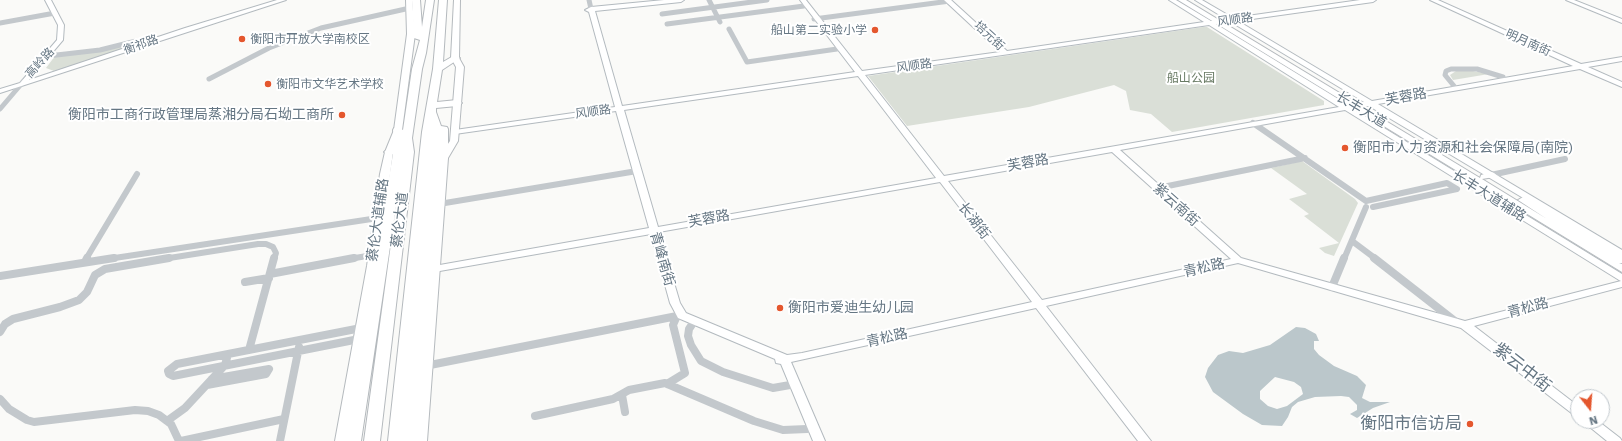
<!DOCTYPE html>
<html>
<head>
<meta charset="utf-8">
<style>
	body { margin:0 }
	#map { position:relative; width:1622px; height:441px; overflow:hidden; background:#fafaf8; font-family:"Work Sans",sans-serif }
	canvas { display:block }
	.north { position:absolute; left:1570px; top:389px; width:40px; height:40px; box-sizing:border-box; background:#fff; border:1px solid #c1c8cd; border-radius:50%; rotate:163deg; font-size:11px; font-weight:700; line-height:16px; text-align:center; color:#657683 }
	.north::after { content:''; display:block; margin:auto; width:14px; height:18px; background:#e4572e; clip-path:polygon(50% 0,100% 100%,50% 72%,0 100%) }
</style>
</head>
<body>
<div id="map">
<canvas width="1622" height="441"></canvas>
<div class="north">N</div>
</div>
<script>
const ctx = document.querySelector('canvas').getContext('2d');
ctx.lineJoin = 'round';
function fill(path, color) { ctx.fillStyle = color; ctx.fill(path, 'evenodd'); }
const poly = rows => new Path2D(rows.map(r => 'M' + r).join(''));
function trace(path, color, width, dash) { ctx.strokeStyle = color; ctx.lineWidth = width; ctx.lineCap = dash ? 'butt' : 'round'; ctx.setLineDash(dash || []); ctx.stroke(path); }
function label(font, color, halo, rows, align = 'center') {
  ctx.font = font + ' "Work Sans","Noto Sans SC",sans-serif'; ctx.lineWidth = 4; ctx.setLineDash([]); ctx.textBaseline = 'middle'; ctx.strokeStyle = halo; ctx.fillStyle = color; for (const [text, x, y, turn = 0] of rows) {
    ctx.save(); ctx.translate(x, y); ctx.rotate((+turn || 0) * Math.PI / 180); ctx.textAlign = isNaN(turn) ? turn : align; if (halo) ctx.strokeText(text, 0, 0); ctx.fillText(text, 0, 0); ctx.restore();
  }
}
fill(poly([
	[1203,27,1207,27,1324,101,1324,105,1172,132,1151,114,1130,110,1126,91,1114,85,1029,107,907,126,868,76],
	[133,43,137,45,54,71,46,68,55,56],
	[1456,71,1473,71,1489,74,1453,80,1450,75],
	[1302,161,1355,199,1358,203,1334,256,1325,253,1319,248,1339,243,1304,216,1309,214,1289,199,1307,194,1271,168]
]), '#dadfd7');
fill(poly([
	[1296,327,1305,328,1316,334,1319,341,1314,341,1314,349,1319,355,1334,366,1357,376,1366,385,1362,398,1370,402,1390,402,1373,408,1357,418,1350,414,1357,410,1357,405,1349,397,1341,396,1315,397,1298,402,1292,407,1288,417,1282,426,1262,425,1243,414,1213,392,1205,377,1208,368,1218,355,1229,351,1243,353,1270,345],
	[1275,377,1294,382,1301,387,1303,394,1287,406,1277,409,1268,406,1260,399,1260,391]
]), '#bbc7cb');
const secondary = poly([
	[45,0,51,0,64,25,63,40,29,80,185,28,277,0,286,0,0,93,0,89,20,83,57,40,58,25,45,0],
	[664,0,684,0,681,2,595,11,622,106,855,72,800,0,806,0,862,71,1000,52,944,0,951,0,1007,51,1204,22,1169,0,1176,0,1211,21,1226,19,1195,0,1202,0,1233,18,1360,0,1376,0,1373,2,1238,21,1372,101,1573,66,1430,0,1438,0,1581,64,1622,57,1622,61,1588,67,1622,82,1622,87,1580,69,1378,104,1622,250,1622,257,1369,106,1353,109,1622,274,1622,287,1474,326,1578,406,1578,417,1574,415,1461,328,1238,263,1046,306,1151,441,1138,441,1036,308,791,362,825,441,813,441,781,364,776,363,775,359,678,318,670,303,651,234,434,272,431,271,429,269,431,267,434,266,649,228,616,111,455,134,451,132,455,130,615,107,589,12,585,10,591,7,664,0],
	[1231,22,1364,102,1348,105,1216,24,1231,22],
	[1209,25,1339,107,944,176,865,75,1209,25],
	[858,76,936,178,658,227,624,110,858,76],
	[1345,110,1619,280,1621,281,1465,321,1241,258,1120,150,1345,110],
	[1112,152,1231,259,1042,300,948,181,1112,152],
	[940,182,1032,302,802,353,787,355,686,313,680,303,659,232,940,182],
	[1566,0,1574,0,1622,19,1622,23,1566,0],
	[1584,421,1598,421,1620,438,1622,441,1607,441,1586,424,1584,421]
]);
const primary = poly([
	[406,0,412,0,415,34,402,130,393,152,390,174,377,266,349,441,335,441,367,266,380,174,385,152,394,130,407,34,406,0],
	[454,0,460,0,459,58,464,67,458,141,448,158,427,441,413,441,438,158,450,141,456,67,451,58,454,0],
	[1178,0,1186,0,1480,178,1481,175,1491,172,1494,173,1496,175,1494,177,1482,179,1547,219,1518,200,1523,197,1526,198,1622,255,1622,263,1619,263,1622,264,1622,272,1178,0]
]);
const highway = poly([
	[412,0,420,0,422,27,426,0,434,0,426,53,422,69,412,138,414,152,380,441,364,441,398,193,361,441,345,441,393,154,389,155,384,152,395,143,393,130,394,128,398,127,403,130,412,69,420,40,414,38,412,0],
	[439,0,447,0,443,62,455,55,460,58,442,70,437,102,457,100,462,103,457,106,436,108,436,112,441,126,447,127,448,129,448,158,447,160,440,160,431,266,439,266,440,269,439,272,430,276,416,441,388,441,422,132,433,69,439,0]
]);
trace(secondary, '#b3babf', 2);
trace(primary, '#b5babe', 2);
trace(highway, '#b4b9bd', 2);
trace(poly([
	[589,0,591,9],
	[709,0,720,22],
	[662,14,767,0],
	[814,19,950,1],
	[0,23,55,13],
	[667,24,804,6],
	[729,29,747,62,837,49],
	[48,56,100,50,136,41,142,44],
	[209,79,269,48,321,28,410,8],
	[1454,86,1445,75,1446,71,1451,69,1477,69,1503,77],
	[0,109,23,82]
]), '#c3c8cc', 5);
trace(poly([
	[1253,123,1366,201,1447,183,1457,189,1373,207],
	[1491,175,1565,159],
	[1158,188,1305,158],
	[439,204,637,171],
	[1352,241,1376,259],
	[86,259,137,174],
	[108,259,378,218],
	[163,259,258,244,266,244,273,247,276,253,274,259],
	[349,259,373,255],
	[1344,259,1366,207]
]), '#c3c8cc', 6);
trace(poly([
	[1374,258,1456,322],
	[85,262,87,258],
	[270,274,354,258],
	[0,276,114,258],
	[245,282,269,278],
	[1332,287,1344,258],
	[693,323,689,329,688,336,691,345,701,361,723,372,773,388,790,385],
	[0,332,5,324,13,319,60,307,79,300,87,292,95,275,105,269,169,258],
	[359,339,173,376,169,374,168,371,177,364,361,328],
	[249,350,274,258],
	[425,366,682,315],
	[667,384,685,373,673,325,677,316],
	[207,385,266,374,269,369,212,379],
	[622,395,625,412],
	[0,399,9,409,27,420,34,422,135,410,148,411,159,415,171,424,179,441],
	[535,416,613,399,629,390,665,383,754,421,783,430,807,429],
	[167,421,185,408,225,365,228,354],
	[181,441,284,419],
	[280,441,299,347]
]), '#c3c8cc', 8);
fill(secondary, '#fff');
fill(primary, '#fff');
fill(highway, '#fff');
for (const [x, y, r, color] of [
	[875,30,4,"#e4572e"],
	[242,39,4,"#e4572e"],
	[268,84,4,"#e4572e"],
	[342,115,4,"#e4572e"],
	[1345,148,4,"#e4572e"],
	[780,308,4,"#e4572e"],
	[1470,424,4,"#e4572e"]
]) { const dot = new Path2D(); dot.arc(x, y, r, 0, 2 * Math.PI); ctx.fillStyle = color; ctx.fill(dot); trace(dot, '#fff', 1.5); }
label('12px', '#657683', '#fff', [
	["风顺路",1235,20,-8],
	["培元街",989,36,43],
	["明月南街",1528,43,24],
	["衡祁路",141,45,-19],
	["高岭路",40,63,-48],
	["风顺路",914,66,-8],
	["风顺路",593,112,-8]
]);
label('12px', '#657683', '#fff', [
	["船山第二实验小学",867,30,"right"],
	["衡阳市开放大学南校区",250,39],
	["衡阳市文华艺术学校",276,84]
], 'left');
label('12px', '#687a64', '#fff', [
	["船山公园",1191,78]
]);
label('14px', '#657683', '#fff', [
	["芙蓉路",1406,97,-10],
	["长丰大道",1361,110,31],
	["芙蓉路",1028,163,-10],
	["长丰大道辅路",1489,196,32],
	["紫云南街",1176,205,42],
	["芙蓉路",709,219,-10],
	["蔡伦大道辅路",378,220,-82],
	["蔡伦大道",400,220,-83],
	["长湖街",974,221,52],
	["青峰南街",662,259,74],
	["青松路",1204,268,-13],
	["青松路",1528,308,-15],
	["青松路",887,338,-13]
]);
label('14px', '#657683', '#fff', [
	["衡阳市工商行政管理局蒸湘分局石坳工商所",334,115,"right"],
	["衡阳市人力资源和社会保障局(南院)",1353,148],
	["衡阳市爱迪生幼儿园",788,308]
], 'left');
label('17px', '#657683', '#fff', [
	["紫云中街",1522,368,38]
]);
label('17px', '#657683', '#fff', [
	["衡阳市信访局",1462,424]
], 'right');
</script>
</body>
</html>
